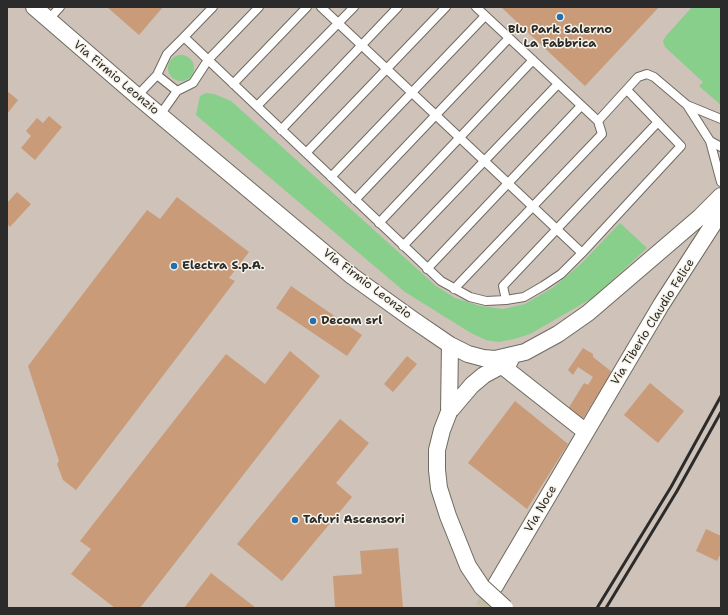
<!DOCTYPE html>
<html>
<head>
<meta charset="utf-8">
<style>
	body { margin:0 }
	#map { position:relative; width:728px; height:615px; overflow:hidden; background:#e9e3c3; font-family:"Shantell Sans",sans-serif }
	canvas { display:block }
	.frame { position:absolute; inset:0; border:8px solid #2b2b2b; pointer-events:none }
</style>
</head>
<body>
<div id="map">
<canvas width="728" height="615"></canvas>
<div class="frame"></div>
</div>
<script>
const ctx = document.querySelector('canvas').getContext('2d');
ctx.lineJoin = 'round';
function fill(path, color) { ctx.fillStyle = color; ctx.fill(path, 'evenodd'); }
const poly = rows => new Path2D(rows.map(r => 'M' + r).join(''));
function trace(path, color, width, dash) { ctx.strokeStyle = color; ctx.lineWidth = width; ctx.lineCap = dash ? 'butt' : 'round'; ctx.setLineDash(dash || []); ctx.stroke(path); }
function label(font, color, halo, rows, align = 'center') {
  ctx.font = font + ' "Shantell Sans",sans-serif'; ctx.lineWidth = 3; ctx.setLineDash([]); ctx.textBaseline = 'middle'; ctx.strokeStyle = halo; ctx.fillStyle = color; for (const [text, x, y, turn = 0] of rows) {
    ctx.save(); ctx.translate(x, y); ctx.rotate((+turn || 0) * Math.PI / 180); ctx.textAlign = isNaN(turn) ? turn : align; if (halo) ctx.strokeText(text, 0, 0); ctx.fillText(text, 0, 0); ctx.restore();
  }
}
fill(poly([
	[7,7,721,7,721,608,7,608]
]), '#cec2b9');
fill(poly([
	[692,7,721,7,721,105,699,86,703,82,665,47,663,41,666,36],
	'168 68a13 13 0 1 1 26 0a13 13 0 1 1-26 0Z',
	[206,93,214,94,231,101,436,286,455,298,480,306,503,309,525,304,554,287,582,263,620,223,647,248,594,297,530,334,514,339,499,342,486,340,471,333,405,292,196,115,200,96]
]), '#87cf8a');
fill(poly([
	[107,7,163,7,139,35],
	[501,7,659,7,585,86],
	[7,91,18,100,7,114],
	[49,116,62,127,35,160,21,148,31,136,26,131,37,118,43,123],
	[17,192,31,204,10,227,7,224,7,203],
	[177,197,249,252,229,278,235,281,76,490,63,480,57,464,59,461,28,366,147,210,160,219],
	[291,286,362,335,347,356,276,308],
	[583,348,593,354,593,357,612,372,582,420,568,409,584,383,588,385,593,377,578,367,573,375,568,370],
	[290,351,320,376,140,608,115,608,71,574,91,549,80,541,226,354,265,384],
	[407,356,417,364,393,392,384,384],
	[650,383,684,411,658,443,624,415],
	[515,401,568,444,527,509,468,463],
	[340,419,369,443,336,483,352,497,282,581,237,544],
	[706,529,721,536,721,553,717,561,696,551],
	[398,548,403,608,335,608,333,576,362,574,360,551],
	[211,573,256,608,184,608]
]), '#c99b79');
trace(poly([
	[483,608,495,586]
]), '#c3bea5', 16, [16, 8]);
const service = poly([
	[213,7,184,37,441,281,470,297,486,301,506,300,524,297,543,286,561,274,582,253,681,146,627,90],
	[321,7,582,253],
	[48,20,60,7],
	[157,75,177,91],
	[233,84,307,7],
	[137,96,157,75,167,54,184,37],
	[687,105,721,119],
	[257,106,354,7],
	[160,115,177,91,193,83,208,60,259,7],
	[598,121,638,77,647,74,654,77,687,105,710,141,721,182],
	[281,130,398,7],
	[710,141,721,147],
	[306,153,446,7],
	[331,177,485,16],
	[355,200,509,38],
	[379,223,533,60],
	[403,246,558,84],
	[427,269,581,106],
	[454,289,602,134,598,121,476,7],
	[506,300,503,286,658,122]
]);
const minor = poly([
	[34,7,137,96,352,276,412,319,450,345,468,354,483,358,495,359,525,352,558,334,588,313,700,217,721,196],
	[501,365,586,432],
	[449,412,472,385,484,375,510,361],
	[449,412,450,345],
	[495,586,661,305,721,212]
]);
trace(service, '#6e6b60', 10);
trace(minor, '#6e6b60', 18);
trace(service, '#fff', 8);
trace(minor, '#fff', 16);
trace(poly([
	[597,608,671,487,721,396],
	[606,608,677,491,721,412]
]), '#2b2b2b', 3);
const minorBridge = poly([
	[449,412,442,430,437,450,437,470,439,488,448,516,468,566,482,587,505,608]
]);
trace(minorBridge, '#6e6b60', 18, []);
trace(minorBridge, '#fff', 16);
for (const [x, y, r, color] of [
	[560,17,4,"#1f6fb2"],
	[174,266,4,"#1f6fb2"],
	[313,321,4,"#1f6fb2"],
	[295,520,4,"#1f6fb2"]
]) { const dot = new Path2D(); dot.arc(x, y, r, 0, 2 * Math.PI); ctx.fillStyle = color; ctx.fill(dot); trace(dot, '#f7f3e8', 1.5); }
label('bold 12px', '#2b2b2b', '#f7f3e8', [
	["Blu Park Salerno",560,30,"center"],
	["La Fabbrica",560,44,"center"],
	["Electra S.p.A.",182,266],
	["Decom srl",321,321],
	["Tafuri Ascensori",303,520]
], 'left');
label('12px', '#2b2b2b', '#f7f3e8', [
	["Via Firmio Leonzio",116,78,40],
	["Via Firmio Leonzio",367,284,37],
	["Via Tiberio Claudio Felice",653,322,-58],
	["Via Noce",541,509,-60]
]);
</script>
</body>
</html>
